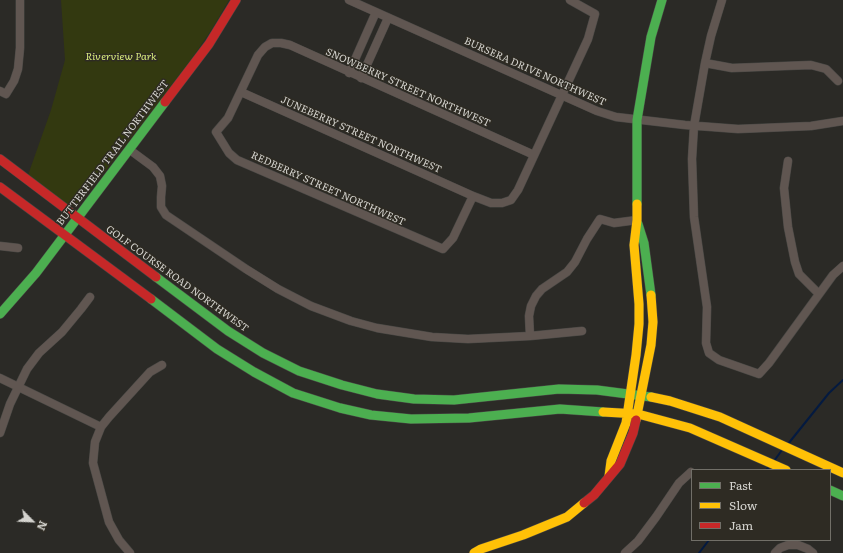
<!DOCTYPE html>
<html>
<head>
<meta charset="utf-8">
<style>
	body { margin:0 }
	#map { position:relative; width:843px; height:553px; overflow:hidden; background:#2b2a26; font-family:Literata,serif }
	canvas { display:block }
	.legend { position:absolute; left:691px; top:469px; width:140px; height:72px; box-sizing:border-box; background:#2e2b23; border:1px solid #716f68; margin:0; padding:5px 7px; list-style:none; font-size:12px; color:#d5d4cf }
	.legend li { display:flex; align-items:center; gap:8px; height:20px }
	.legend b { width:20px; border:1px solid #716f68 }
	.north { position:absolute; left:12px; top:501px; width:40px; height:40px; -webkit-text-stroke:3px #2e2b23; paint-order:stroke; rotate:114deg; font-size:11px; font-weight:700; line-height:16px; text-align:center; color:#d5d4cf }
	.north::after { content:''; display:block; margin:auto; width:14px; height:18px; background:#d5d4cf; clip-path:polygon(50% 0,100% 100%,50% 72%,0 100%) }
</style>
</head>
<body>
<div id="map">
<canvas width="843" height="553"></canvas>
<ul class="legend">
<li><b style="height:5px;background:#4caf50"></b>Fast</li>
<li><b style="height:5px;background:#ffc107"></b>Slow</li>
<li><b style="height:5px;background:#c62828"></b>Jam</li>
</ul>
<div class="north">N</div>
</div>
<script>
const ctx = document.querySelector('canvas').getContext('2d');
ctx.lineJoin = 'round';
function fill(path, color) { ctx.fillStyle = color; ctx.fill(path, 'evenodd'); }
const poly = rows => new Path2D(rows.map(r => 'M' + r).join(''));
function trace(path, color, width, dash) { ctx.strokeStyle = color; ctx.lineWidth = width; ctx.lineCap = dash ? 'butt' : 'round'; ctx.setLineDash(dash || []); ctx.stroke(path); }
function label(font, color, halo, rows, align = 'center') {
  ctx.font = font + ' Literata,serif'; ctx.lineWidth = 3; ctx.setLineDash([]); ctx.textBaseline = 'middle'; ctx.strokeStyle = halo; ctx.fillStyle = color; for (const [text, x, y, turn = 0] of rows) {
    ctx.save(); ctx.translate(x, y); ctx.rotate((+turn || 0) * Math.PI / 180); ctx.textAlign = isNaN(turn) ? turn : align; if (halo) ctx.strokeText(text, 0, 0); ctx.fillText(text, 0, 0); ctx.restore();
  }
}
fill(poly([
	[61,0,229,0,212,29,193,57,80,204,76,206,67,205,28,175,51,110,65,60]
]), '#333910');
trace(poly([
	[788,444,829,393,843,380],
	[774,461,782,450],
	[766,470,770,466],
	[699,553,709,540]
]), '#041a40', 2);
const street = poly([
	[349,0,597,111,616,117,685,125,738,129,811,126,843,121],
	[722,0,711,36,705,63,694,126,692,159,694,217,707,307,706,343,709,353,719,360,759,374,769,363,833,275,843,266],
	[705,63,732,68,811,65,826,69,838,81],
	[349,73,376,12],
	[361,78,388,18],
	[0,91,6,94,14,81,18,69,20,48,20,0],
	[241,92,473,196,491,203,502,203,511,200,518,190,588,39,595,14,570,0],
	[130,150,153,167,160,176,162,186,161,197,161,207,166,215,246,269,278,289,311,306,351,321,377,328,432,337,468,339,530,336,582,331],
	[788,161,784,188,788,227,795,262,799,274,819,294],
	[473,196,453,238,443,249,237,160,229,153,216,132,228,118,258,55,265,47,272,43,281,43,290,45,534,155],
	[0,246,18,248],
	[530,336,529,316,531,306,536,296,542,289,567,272,575,262,587,239,600,219,614,223,637,220],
	[0,378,101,427],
	[0,433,10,404,27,369,39,353,62,332,81,309,90,297],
	[130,553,119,540,109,522,93,463,95,442,101,427,109,417,150,372,162,365],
	[625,553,638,541,656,517,679,483,691,472],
	[775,553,780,548,788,545,798,545,808,549,813,553]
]);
const fast = poly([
	[637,204,637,120,651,37,662,0],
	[638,224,644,243,651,295],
	[156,277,228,331,263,353,299,371,342,385,377,394,414,399,454,400,559,389,597,390,651,397],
	[151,299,217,349,254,372,293,393,340,408,371,415,411,419,469,418,560,409,603,412],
	[0,314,36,273,165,102],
	[830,490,843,496]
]);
const slow = poly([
	[651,397,670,401,720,417,843,473],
	[603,412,638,414,690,428,786,470],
	[636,420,651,345,653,322,651,295],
	[609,476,611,461,626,423,636,355,639,324,639,304,634,245,637,220,637,204],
	[474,553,481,549,523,535,567,517,584,503]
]);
const jam = poly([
	[165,102,209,44,236,0],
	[0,159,156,277],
	[0,187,151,299],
	[584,503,594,495,620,464,633,433,636,420]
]);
trace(street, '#494845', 9);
trace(fast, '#494845', 10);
trace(slow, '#494845', 10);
trace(jam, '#494845', 10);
trace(street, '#605651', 8);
trace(fast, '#4caf50', 9);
trace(slow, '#ffc107', 9);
trace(jam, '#c62828', 9);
label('italic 10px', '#daed7c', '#2e2b23', [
	["Riverview Park",121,57]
]);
label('10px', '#d5d4cf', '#2e2b23', [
	["BURSERA DRIVE NORTHWEST",535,72,24],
	["SNOWBERRY STREET NORTHWEST",408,88,24],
	["JUNEBERRY STREET NORTHWEST",361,135,24],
	["BUTTERFIELD TRAIL NORTHWEST",113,153,-53],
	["REDBERRY STREET NORTHWEST",328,189,24],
	["GOLF COURSE ROAD NORTHWEST",177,279,36]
]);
</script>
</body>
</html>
